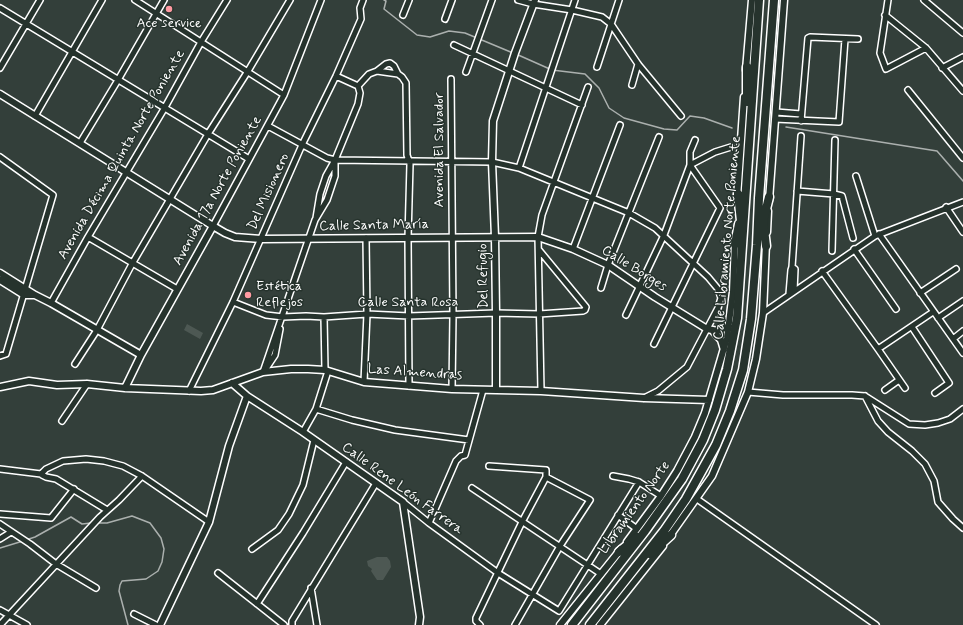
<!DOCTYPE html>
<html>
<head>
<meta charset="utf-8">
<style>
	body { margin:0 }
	canvas { display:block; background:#333f3a }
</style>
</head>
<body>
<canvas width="963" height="625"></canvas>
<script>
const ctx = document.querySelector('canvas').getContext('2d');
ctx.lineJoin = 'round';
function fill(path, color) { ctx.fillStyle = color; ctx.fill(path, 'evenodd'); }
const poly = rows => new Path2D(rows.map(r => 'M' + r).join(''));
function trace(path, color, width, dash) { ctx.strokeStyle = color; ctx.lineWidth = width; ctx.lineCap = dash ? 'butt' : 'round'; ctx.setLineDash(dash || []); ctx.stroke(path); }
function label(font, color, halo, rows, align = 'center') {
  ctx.font = font + ' Mynerve,sans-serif'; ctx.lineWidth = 3; ctx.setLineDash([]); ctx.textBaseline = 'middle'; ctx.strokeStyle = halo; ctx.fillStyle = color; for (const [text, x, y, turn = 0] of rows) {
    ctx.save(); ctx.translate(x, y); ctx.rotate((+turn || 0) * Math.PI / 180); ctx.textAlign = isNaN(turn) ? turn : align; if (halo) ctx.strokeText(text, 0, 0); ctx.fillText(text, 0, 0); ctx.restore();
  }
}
fill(poly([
	[187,324,203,333,200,339,184,330],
	[377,557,387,557,390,561,391,567,383,580,377,580,371,571,372,569,368,566,367,561]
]), '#4d5853');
trace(poly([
	[384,0,386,1,384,9,417,35,430,37,449,31,465,33,513,53],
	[516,54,552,70,585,74,599,88,609,108,624,118,664,129,677,130,690,116,704,118,732,128],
	[786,127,937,151,963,181],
	[97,523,107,523,132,516,150,523,161,538,164,549,162,562,158,571,146,579,122,581,120,585,119,591,128,625],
	[26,540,35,537,71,517,82,524,91,523],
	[0,548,23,541]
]), '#abb0ae', 1.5);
const minor = poly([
	[135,0,284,95],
	[518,0,533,4,572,10,602,17,611,24,638,64,681,116],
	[888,0,880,53,886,69,926,48],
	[924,0,963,33],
	[0,8,249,159],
	[403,15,409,0],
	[885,15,926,48,963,91],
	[445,19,452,0],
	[454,45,582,105],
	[597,67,619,0],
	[0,68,40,0],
	[942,68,963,57],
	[377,71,386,64,390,63,394,66,398,74],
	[466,72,492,0],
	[336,76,358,86],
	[451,79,453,315,452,389],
	[632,85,638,64],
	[358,86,369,74,377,71,398,74,402,77,406,83,407,155,410,164,408,238,409,386],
	[908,90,963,158],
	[776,112,801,114],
	[35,116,102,0],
	[775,119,839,122,845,39],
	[801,121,808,38,810,37,858,39],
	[268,126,327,158,335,160,492,162,519,168,629,213,655,228,708,277,718,289,721,298,718,308,687,367,658,391,644,398],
	[80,143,118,80,164,0],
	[0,157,53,195,6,354,0,356],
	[519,168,575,0],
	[856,176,875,236],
	[797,191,834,194,842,196,853,238],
	[946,207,963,232],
	[316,218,320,194,326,176,335,160,358,104,360,93,358,86],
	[213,226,284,95,321,0],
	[879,234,963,353],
	[88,237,177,289],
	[573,249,620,125],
	[854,249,896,309],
	[832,251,835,140],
	[792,267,795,269,794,291],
	[822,271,878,349,905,388],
	[601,288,608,265,659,137],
	[920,293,956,269],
	[789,294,791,270,792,267,801,136],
	[233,302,266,315,283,317,306,316,324,317,367,314,409,316,496,313,539,314,583,311,585,310,586,307,539,250],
	[51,303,88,237,164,109,201,42,227,0],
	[763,313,875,236,963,202],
	[626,315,664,235,690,165,690,152,695,140],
	[324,317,325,370],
	[938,318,963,301],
	[912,327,949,383,935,393],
	[953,339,963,331],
	[654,344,720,208,690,165,715,152,731,147],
	[878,349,933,312],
	[75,364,97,330,132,264,208,134,248,71,290,0],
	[265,370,275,355,280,329],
	[263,372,315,220,327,200,335,176,335,160],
	[364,382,367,314,366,238],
	[885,390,899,380],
	[189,391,233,302,302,145,336,76,361,19,360,8,363,0],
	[541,391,538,237,542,215,588,87],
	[748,392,783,395,852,395,865,396,909,424,925,425,938,423,950,419,963,409],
	[865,396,878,421,888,432,912,451,925,464,934,481,938,502,953,519,963,528],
	[316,409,352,420,395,430,469,440],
	[62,421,87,384],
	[303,432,316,409,328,371],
	[0,469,41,474],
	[41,474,46,469,63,461,86,459,104,461,123,466,142,476,209,522],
	[41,474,42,475,46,477,56,479,107,510],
	[613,476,629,479,639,482,661,496],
	[472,488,601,574],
	[697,499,876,625],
	[403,502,429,523,498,573,559,611,639,482],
	[0,514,51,518,74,489],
	[618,515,637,529],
	[429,523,456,461,461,456,465,455,483,390],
	[0,524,30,544,56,564,96,588],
	[0,539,11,532],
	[252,549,278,530,289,514,303,485,314,440],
	[218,573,284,625],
	[311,588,317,625],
	[257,604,303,533,346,462],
	[0,610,27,625],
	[134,614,156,625],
	[0,625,100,517,119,500,142,476],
	[292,625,292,621,376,483],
	[480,625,476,621,476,618,522,522,546,477,546,470,489,466],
	[515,625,560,546,590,500,546,477]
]);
const tertiary = poly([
	[746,70,752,0],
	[0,94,213,226,225,233,235,237,261,239,538,237,573,249,608,265,655,297,707,329,718,331,729,326],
	[737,198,744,97],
	[769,200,784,0],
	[767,232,768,211],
	[0,273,35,295,51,303,141,355],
	[0,280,24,295,34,295],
	[713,331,721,340,724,350],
	[232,383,247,396,303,432,403,502,420,617,419,625],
	[0,387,29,381,57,385,87,384,125,388,201,391,213,390,263,372,291,369,308,369,325,370,364,382,452,389,541,391,644,398,709,400],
	[125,388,141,355,213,226],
	[496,389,496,313,495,237,492,162,493,121,515,53,535,0],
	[669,537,712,476,748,392,756,359,763,313,766,243],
	[627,542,661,496,677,471,695,437,705,413,727,338,733,292,735,241],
	[160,625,209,522,229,446,247,396],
	[560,625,621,549],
	[600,625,663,546]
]);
const trunk = poly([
	[747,67,747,102],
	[738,194,741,221],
	[763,221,766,246],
	[762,225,769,197],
	[735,244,739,224],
	[619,552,637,537],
	[650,554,671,535],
	[572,625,645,531,682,479,703,440,715,410,727,369,737,318,759,0],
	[590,625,664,531,686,499,716,445,730,411,743,370,751,319,757,245,759,198,774,0]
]);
trace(minor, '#fff', 8);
trace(tertiary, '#fff', 9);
trace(trunk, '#fff', 11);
trace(minor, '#26332d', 5);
trace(tertiary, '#26332d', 6);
trace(trunk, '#26332d', 8);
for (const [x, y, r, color] of [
	[169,9,4,"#ff9aa2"],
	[248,295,4,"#ff9aa2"]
]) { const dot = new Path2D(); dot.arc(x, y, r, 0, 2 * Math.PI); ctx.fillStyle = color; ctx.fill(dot); trace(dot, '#26332d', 1.5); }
label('14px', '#fff', '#26332d', [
	["Ace service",169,24],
	["Estética",256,287,"left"],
	["Reflejos",256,303,"left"]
]);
label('14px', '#fff', '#26332d', [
	["Avenida El Salvador",440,150,-90],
	["Avenida Décima Quinta Norte Poniente",122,155,-60],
	["Avenida 17a Norte Poniente",218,191,-61],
	["Del Misionero",269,192,-66],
	["Calle Santa María",374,226,-1],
	["Calle Libramiento Norte Poniente",728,238,-85],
	["Calle Borges",634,269,32],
	["Del Refugio",484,276,-91],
	["Calle Santa Rosa",408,303],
	["Las Almendras",415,373,4],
	["Calle Rene León Farrera",402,489,36],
	["Libramiento Norte",635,508,-54]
]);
</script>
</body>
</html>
